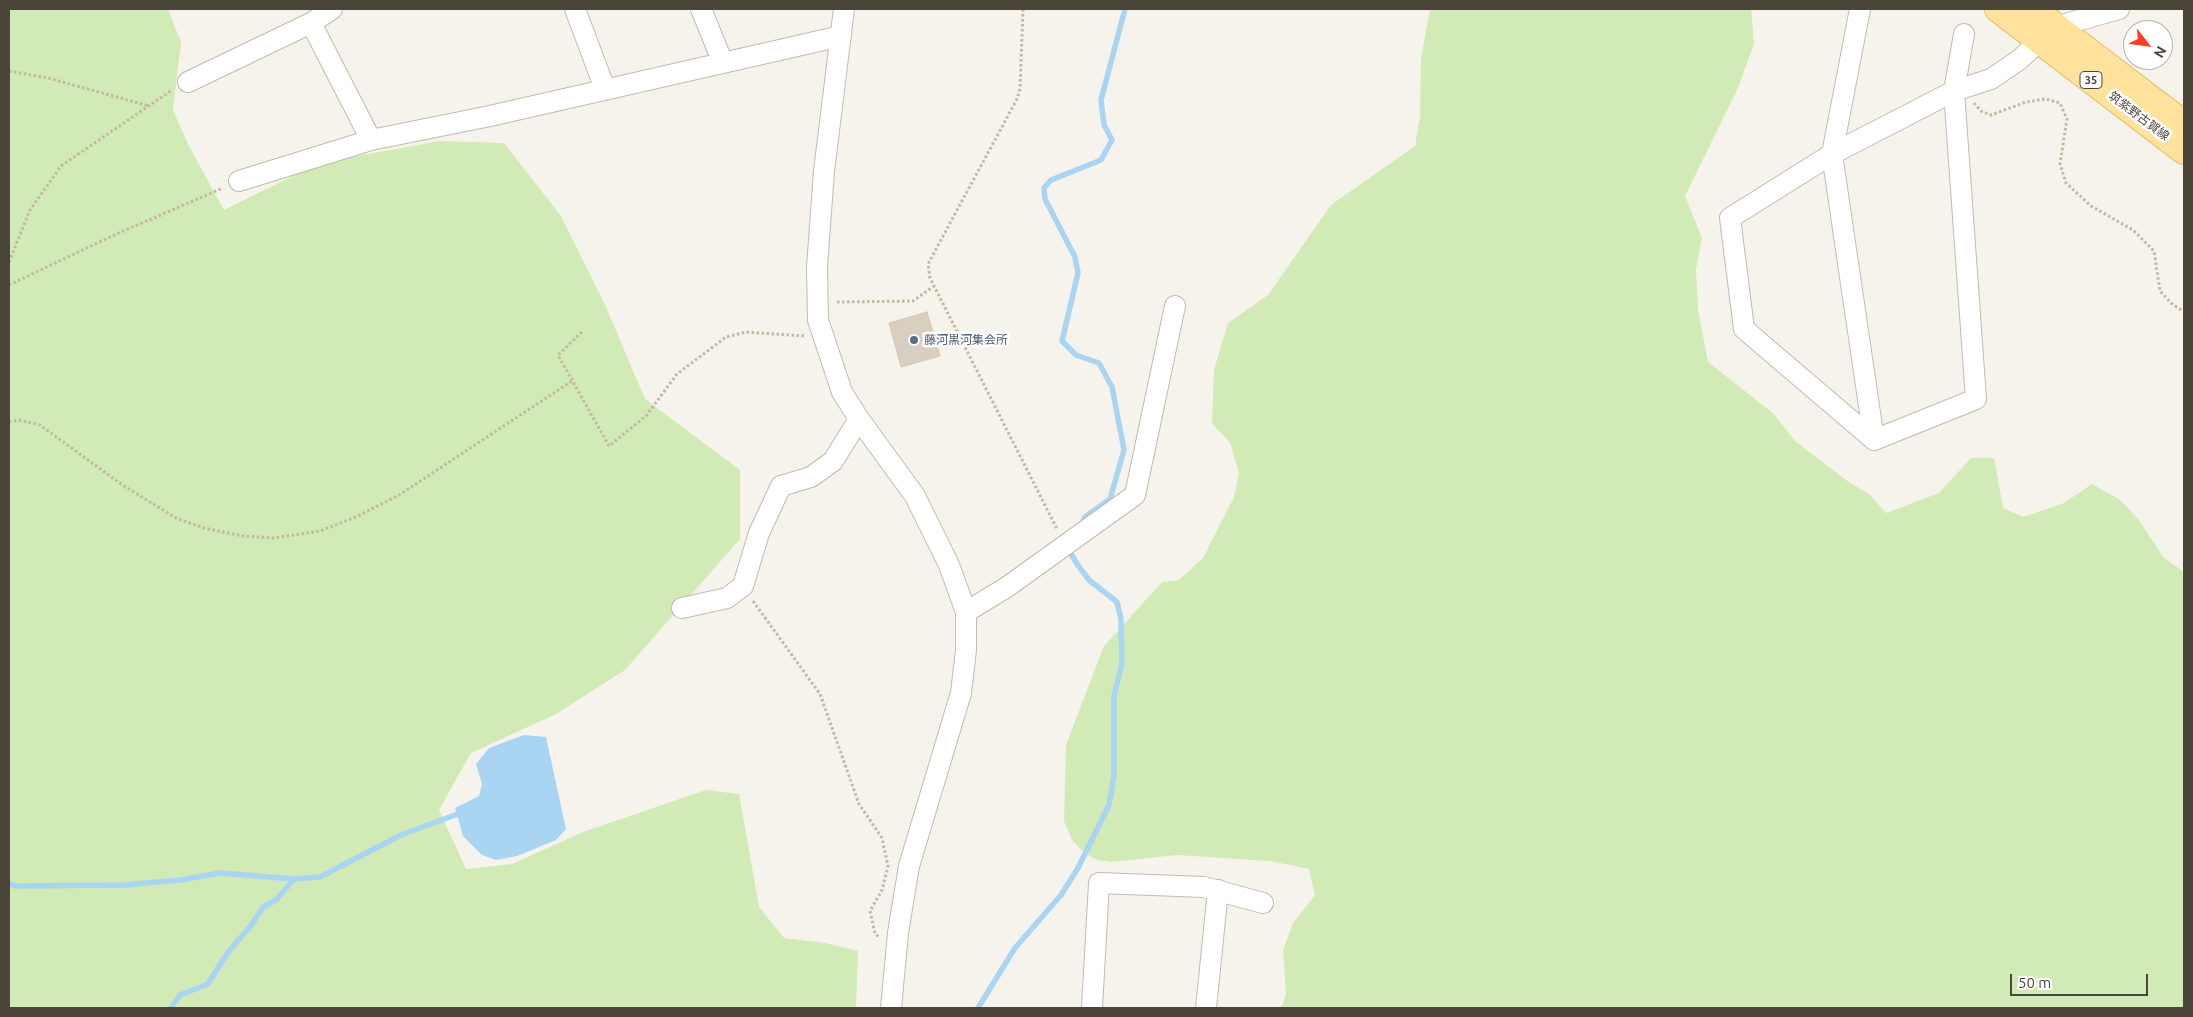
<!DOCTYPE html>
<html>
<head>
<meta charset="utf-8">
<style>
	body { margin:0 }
	#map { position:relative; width:2193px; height:1017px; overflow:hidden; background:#f6f3ec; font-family:Ubuntu,sans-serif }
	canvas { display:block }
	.frame { position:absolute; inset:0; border:10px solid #4b4439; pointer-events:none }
	.north { position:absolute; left:2123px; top:20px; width:50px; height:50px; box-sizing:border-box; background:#fff; border:1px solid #b7b4b0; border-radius:50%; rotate:120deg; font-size:14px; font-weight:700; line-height:20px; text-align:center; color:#4b4439 }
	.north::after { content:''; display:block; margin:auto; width:18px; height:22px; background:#fc3f1d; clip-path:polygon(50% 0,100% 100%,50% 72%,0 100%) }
	.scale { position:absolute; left:2010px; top:974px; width:138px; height:22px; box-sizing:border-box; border:2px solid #4b4439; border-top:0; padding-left:6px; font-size:15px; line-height:18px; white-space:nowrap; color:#4b4439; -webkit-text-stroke:4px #fff; paint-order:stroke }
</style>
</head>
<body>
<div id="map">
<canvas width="2193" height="1017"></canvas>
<div class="frame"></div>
<div class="north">N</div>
<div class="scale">50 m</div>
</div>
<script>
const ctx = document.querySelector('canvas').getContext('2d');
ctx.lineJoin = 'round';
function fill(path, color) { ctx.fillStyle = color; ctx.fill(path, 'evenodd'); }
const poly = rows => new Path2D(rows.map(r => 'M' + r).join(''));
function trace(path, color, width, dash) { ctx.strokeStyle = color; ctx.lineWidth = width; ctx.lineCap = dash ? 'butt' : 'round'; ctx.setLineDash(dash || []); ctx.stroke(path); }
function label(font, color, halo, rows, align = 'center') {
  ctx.font = font + ' Ubuntu,"Noto Sans JP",sans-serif'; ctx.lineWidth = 5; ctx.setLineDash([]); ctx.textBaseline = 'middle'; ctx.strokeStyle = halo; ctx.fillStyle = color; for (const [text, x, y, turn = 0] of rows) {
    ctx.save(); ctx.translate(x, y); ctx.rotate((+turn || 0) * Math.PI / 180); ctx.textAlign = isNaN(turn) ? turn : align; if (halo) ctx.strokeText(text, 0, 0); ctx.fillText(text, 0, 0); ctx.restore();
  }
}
fill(poly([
	[9,9,168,9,181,42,173,110,188,144,224,210,319,163,440,141,504,143,561,216,606,307,645,399,740,470,740,539,625,670,556,714,471,753,439,810,466,869,512,864,583,832,706,790,739,794,759,907,784,938,825,943,858,951,856,1008,9,1008],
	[1430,9,1751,9,1754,44,1738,88,1685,196,1702,238,1696,269,1698,310,1708,362,1774,414,1795,441,1850,483,1868,493,1886,513,1939,493,1971,458,1994,458,2003,508,2023,517,2064,503,2092,484,2119,499,2139,520,2163,557,2184,572,2184,1008,1281,1008,1286,994,1283,950,1293,923,1315,895,1309,869,1270,861,1177,855,1112,862,1097,860,1084,853,1072,840,1064,821,1066,745,1104,646,1162,582,1179,580,1203,558,1234,497,1239,473,1230,443,1212,423,1214,370,1228,323,1268,295,1331,205,1415,146,1420,116,1421,58]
]), '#d2eab5');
fill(poly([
	[524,735,546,737,566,829,556,840,517,856,496,860,482,855,463,836,455,808,479,796,482,784,476,764,489,748]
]), '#a9d4f2');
trace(poly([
	[1081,526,1085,517,1110,499,1124,450,1112,387,1099,363,1076,355,1062,341,1078,273,1075,257,1045,199,1044,188,1051,180,1101,160,1112,140,1104,125,1101,100,1125,9],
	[9,883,15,886,124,885,180,880,220,873,294,879],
	[171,1008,180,995,208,984,226,955,252,924,263,907,276,900,294,879,320,877,401,835,463,812],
	[978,1008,1015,948,1061,895,1078,868,1109,805,1114,776,1114,696,1122,663,1121,619,1117,602,1089,580,1077,564,1070,552,1072,546]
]), '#a9d4f2', 5.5);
const building = poly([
	[927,312,940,356,901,367,889,323,927,312]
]);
fill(building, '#d8cfc1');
trace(building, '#d3c7b4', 1);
const minor = poly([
	[575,9,605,89],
	[701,9,723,63],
	[844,9,824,171,817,267,818,320,842,392,859,419,915,496,949,565,966,612,966,650,961,693,909,866,898,933,891,1008],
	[1860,9,1832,154,1874,440],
	[311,23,371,140],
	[1964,34,1954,91,1976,399,1874,440,1744,329,1730,218,1832,154,1954,91,1991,79,2019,60,2055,27,2119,9],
	[188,82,311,23,332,9],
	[239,181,371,140,490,116,841,36],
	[682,608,727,598,743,586,759,533,781,486,811,477,833,461,859,419],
	[966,612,1007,587,1135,495,1175,306],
	[1092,1008,1099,883,1204,887,1263,903],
	[1206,1008,1218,890]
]);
const major = poly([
	[1998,9,2184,151],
	[2033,9,2184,124]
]);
trace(minor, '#c2bbae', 22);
trace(major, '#e6c16a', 28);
trace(poly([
	[1023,9,1020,89,1017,99,928,264,930,278,1057,529],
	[9,71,48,78,149,106],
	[1974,103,1981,111,1991,115,2026,102,2045,99,2060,103,2067,119,2060,164,2066,183,2091,206,2133,230,2154,251,2160,291,2171,303,2184,312],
	[9,262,30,210,61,166,172,90],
	[9,285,112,236,223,188],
	[837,302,913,301,934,286],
	[582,332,558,355,609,446,646,416,677,374,726,337,746,332,804,336],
	[9,422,19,420,40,425,121,484,176,518,204,528,243,536,273,538,320,531,356,517,399,495,572,381],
	[753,601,820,694,859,804,882,838,888,866,882,890,870,911,875,934,879,937]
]), '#c4b79f', 3, [2.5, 2.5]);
trace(minor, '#fff', 20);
trace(major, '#ffe39c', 26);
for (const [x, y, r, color] of [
	[914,340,5,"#5c6f8a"]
]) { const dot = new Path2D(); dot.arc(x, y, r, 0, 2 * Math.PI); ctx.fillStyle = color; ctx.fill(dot); trace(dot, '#fff', 2); }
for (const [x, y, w] of [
	[2091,80,22]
]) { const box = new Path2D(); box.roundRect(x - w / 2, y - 8.5, w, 17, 4); ctx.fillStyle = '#fff'; ctx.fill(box); trace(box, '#4b4439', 1); }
label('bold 11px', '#4b4439', null, [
	["35",2091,80]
]);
label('12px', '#4b4439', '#fff', [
	["筑紫野古賀線",2139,116,37]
]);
label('12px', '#4e5e75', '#fff', [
	["藤河黒河集会所",924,340]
], 'left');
</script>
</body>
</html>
